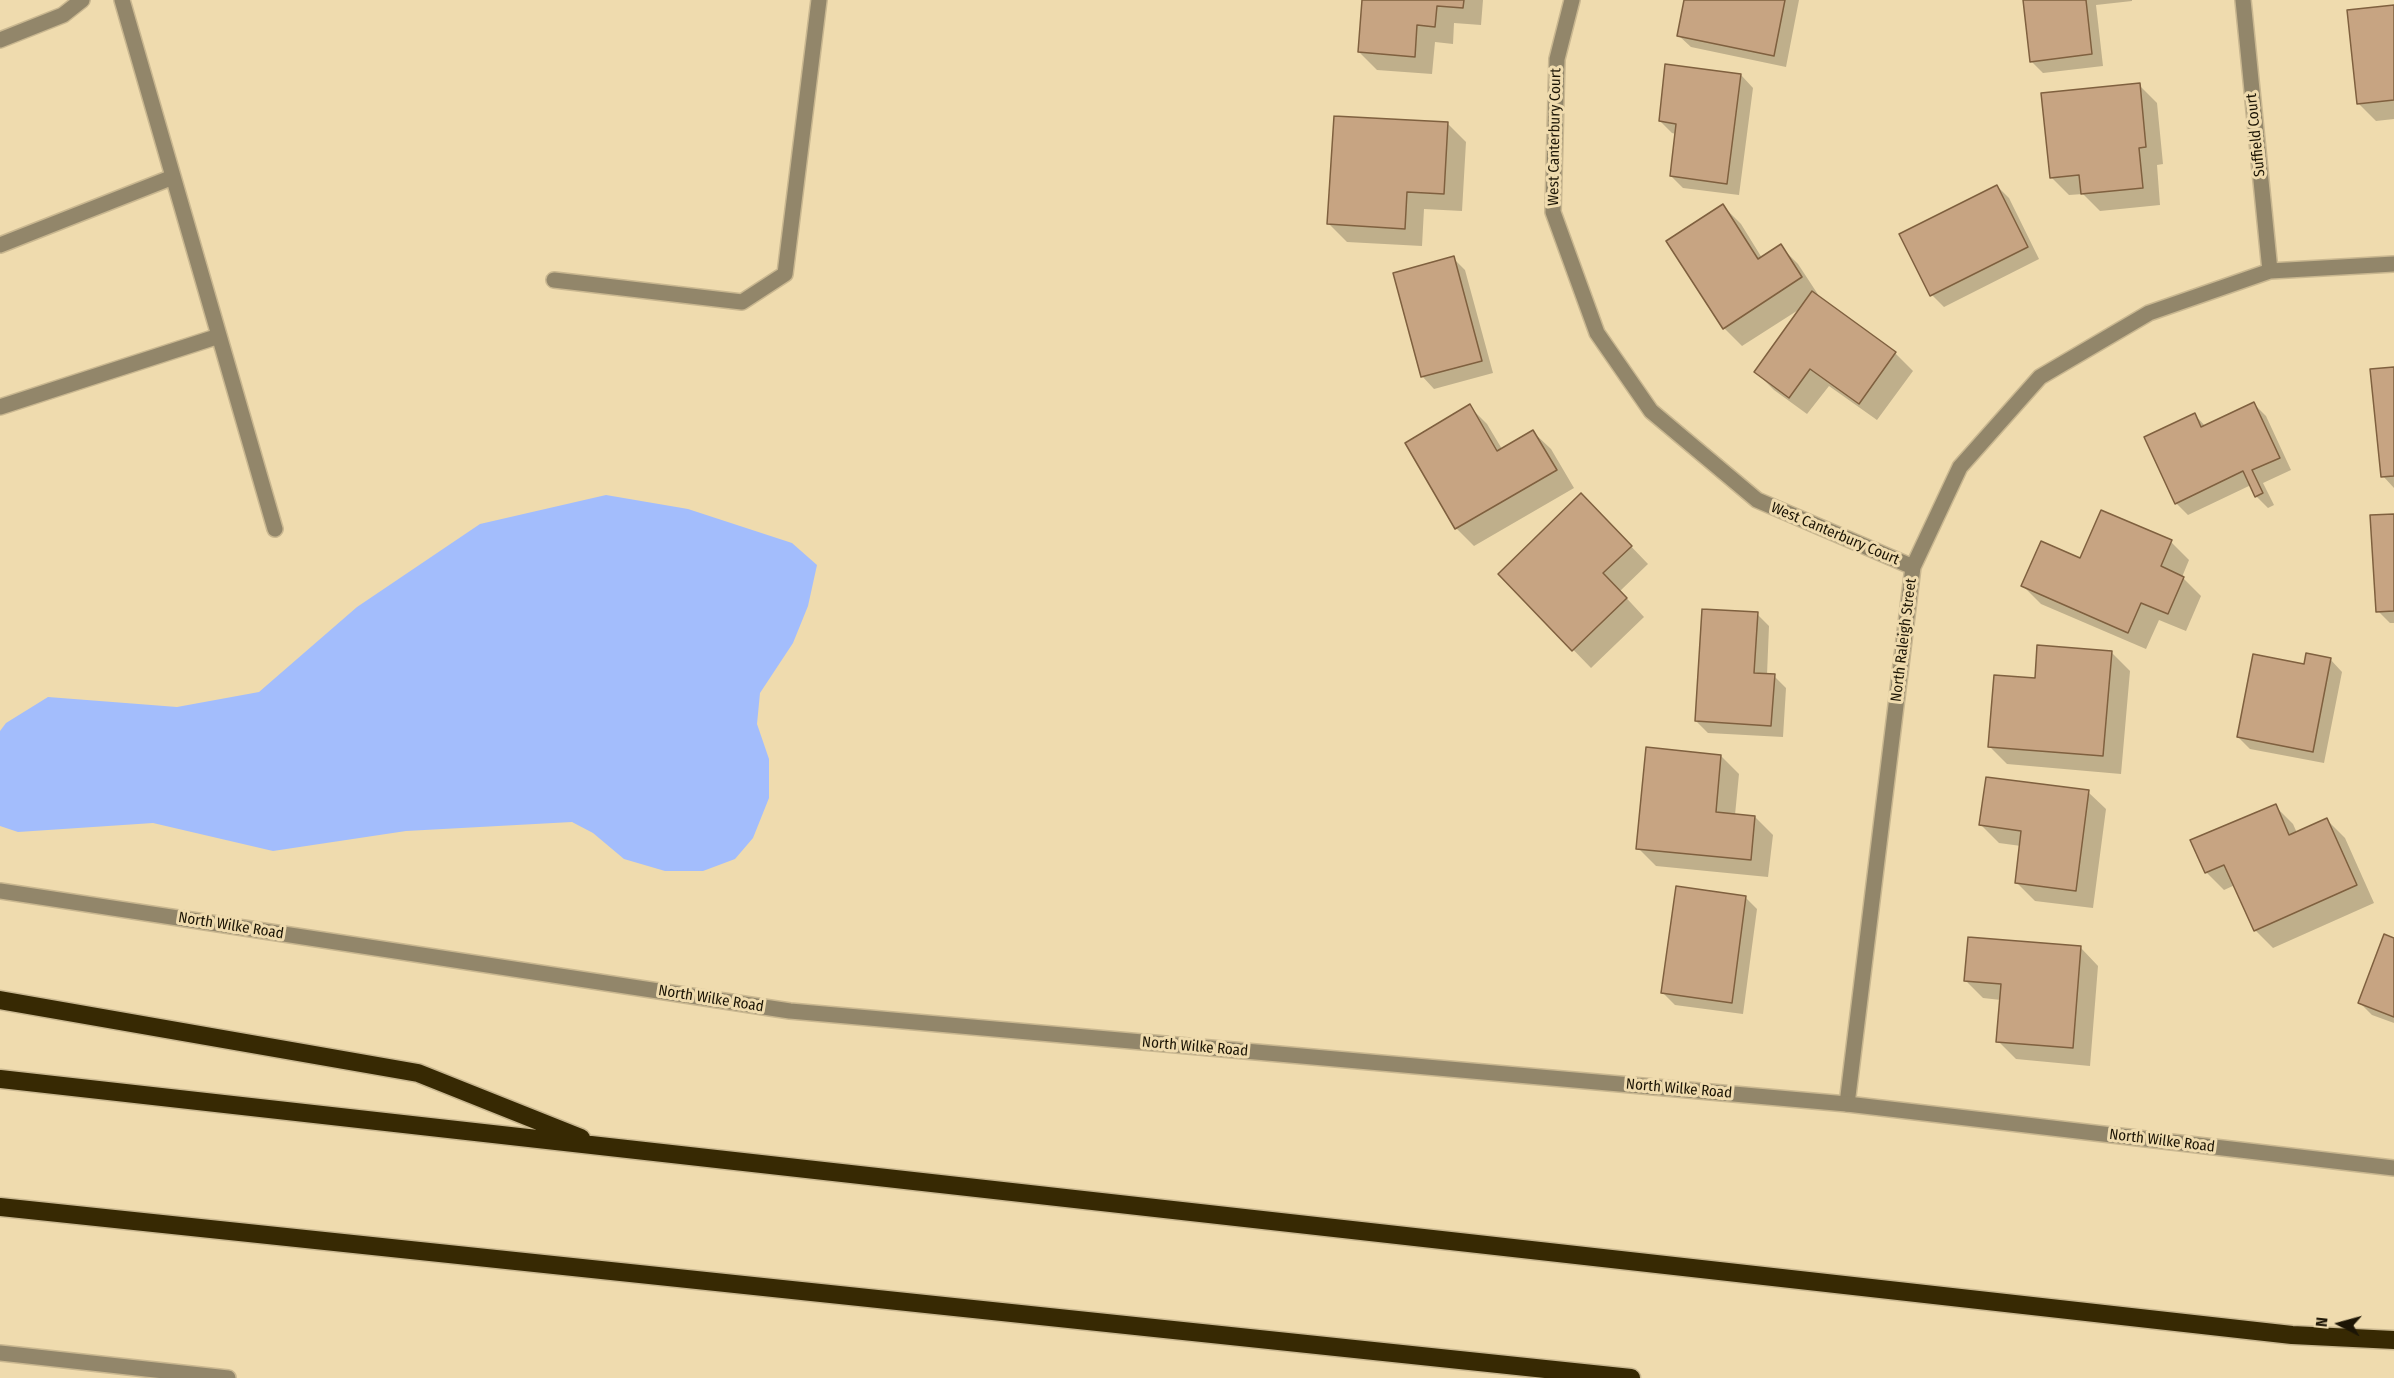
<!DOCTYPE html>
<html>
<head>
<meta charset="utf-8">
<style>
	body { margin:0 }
	#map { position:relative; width:2394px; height:1378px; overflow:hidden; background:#efdbae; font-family:"Fira Sans Condensed",sans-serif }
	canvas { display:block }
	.north { position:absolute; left:2310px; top:1294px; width:60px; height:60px; -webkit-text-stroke:4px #efdbae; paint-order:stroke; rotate:276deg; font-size:16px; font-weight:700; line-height:24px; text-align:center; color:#1c1505 }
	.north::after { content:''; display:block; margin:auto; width:21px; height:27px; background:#1c1505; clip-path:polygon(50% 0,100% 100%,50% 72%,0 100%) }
</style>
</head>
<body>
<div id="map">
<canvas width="2394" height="1378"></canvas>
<div class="north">N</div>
</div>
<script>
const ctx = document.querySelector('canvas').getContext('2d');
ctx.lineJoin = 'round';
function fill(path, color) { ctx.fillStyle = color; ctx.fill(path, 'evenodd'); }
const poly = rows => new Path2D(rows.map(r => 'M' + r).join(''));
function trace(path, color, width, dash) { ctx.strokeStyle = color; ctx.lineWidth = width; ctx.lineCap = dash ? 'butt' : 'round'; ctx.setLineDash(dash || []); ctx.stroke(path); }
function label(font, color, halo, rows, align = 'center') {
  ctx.font = font + ' "Fira Sans Condensed",sans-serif'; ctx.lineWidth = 6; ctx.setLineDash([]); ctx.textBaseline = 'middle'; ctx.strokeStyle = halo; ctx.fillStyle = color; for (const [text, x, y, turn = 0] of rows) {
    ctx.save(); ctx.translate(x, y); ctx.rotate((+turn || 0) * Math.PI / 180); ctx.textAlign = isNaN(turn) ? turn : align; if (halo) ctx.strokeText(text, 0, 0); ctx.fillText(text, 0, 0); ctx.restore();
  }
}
fill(poly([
	[606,495,688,509,792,543,817,565,808,606,793,643,760,693,757,724,769,759,769,798,753,838,735,859,703,871,665,871,624,859,593,833,572,822,406,831,273,851,153,823,18,832,0,826,0,731,6,723,48,697,177,707,259,692,357,607,480,524]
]), '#a3bdfc');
fill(poly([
	[1363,0,1483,0,1481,25,1454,23,1453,44,1435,42,1432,74,1377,70,1359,52],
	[1686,0,1799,0,1786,67,1691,47,1678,35],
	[2024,0,2132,0,2132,1,2096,5,2103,66,2043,73,2031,61],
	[2394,6,2394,119,2376,121,2358,103],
	[1741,75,1753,88,1739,195,1683,188,1671,176,1676,134,1672,133,1660,121],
	[2139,85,2157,103,2163,164,2157,165,2160,205,2100,211,2083,194,2069,195,2051,177],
	[1448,124,1466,142,1462,211,1424,209,1422,246,1347,242,1329,224],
	[1997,186,2009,198,2039,259,1944,307,1932,295],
	[1723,206,1741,224,1762,258,1780,246,1798,264,1819,296,1817,297,1895,353,1913,371,1877,420,1829,386,1807,414,1774,390,1756,372,1803,307,1742,346,1724,328,1668,242],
	[1453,258,1465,270,1493,373,1434,389,1422,376],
	[2394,368,2394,488,2383,476],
	[2254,404,2266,416,2291,470,2263,483,2274,505,2268,508,2256,496,2251,485,2188,515,2176,503,2195,415,2206,427],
	[1469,406,1487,424,1502,449,1533,432,1551,449,1574,488,1474,546,1456,528],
	[1599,513,1648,564,1620,591,1644,617,1591,668,1500,574],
	[2394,515,2394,623,2390,623,2378,611],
	[2171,542,2189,560,2182,577,2201,596,2186,631,2159,620,2146,649,2041,604,2023,586,2081,560],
	[1757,614,1769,626,1767,675,1774,676,1786,688,1783,737,1708,733,1696,721],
	[2112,653,2130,671,2121,774,2007,764,1989,746,2036,680],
	[2330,659,2342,672,2324,763,2250,749,2238,737,2306,666],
	[1721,756,1739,774,1735,815,1755,817,1773,835,1768,877,1656,866,1638,848],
	[2088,792,2106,809,2093,908,2035,901,2017,883,2021,846,1999,843,1981,825],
	[2275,806,2293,824,2297,833,2327,820,2345,838,2374,903,2273,948,2255,930,2235,885,2224,890,2206,872],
	[1745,897,1757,909,1743,1014,1675,1005,1663,993],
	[2394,939,2394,1023,2372,1015,2360,1003],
	[2081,948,2098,966,2090,1066,2016,1059,1998,1041,2001,1000,1983,998,1965,980]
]), '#0003');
const building = poly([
	[1362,0,1464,0,1463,8,1437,6,1435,27,1417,25,1415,57,1358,52,1362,0],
	[1684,0,1785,0,1774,56,1677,36,1684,0],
	[2023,0,2086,0,2092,54,2030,62,2023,0],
	[2394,5,2394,100,2357,104,2347,10,2394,5],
	[1665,64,1741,74,1727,184,1670,176,1676,124,1659,121,1665,64],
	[2140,83,2146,147,2139,148,2143,188,2081,194,2079,175,2050,178,2041,93,2140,83],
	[1334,116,1448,122,1444,194,1407,192,1405,229,1327,224,1334,116],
	[1997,185,2028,247,1930,296,1899,234,1997,185],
	[1723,204,1758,259,1781,244,1802,277,1723,329,1666,241,1723,204],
	[1454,256,1482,361,1421,377,1393,273,1454,256],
	[1812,291,1896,352,1859,404,1810,369,1789,398,1754,372,1812,291],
	[2394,367,2394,476,2381,477,2370,369,2394,367],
	[2254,402,2280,458,2252,470,2263,493,2255,497,2243,471,2175,504,2144,437,2195,413,2201,427,2254,402],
	[1470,404,1497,451,1533,430,1557,470,1455,529,1405,443,1470,404],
	[1581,493,1632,546,1603,573,1627,598,1572,651,1498,574,1581,493],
	[2101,510,2172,540,2161,566,2184,577,2168,614,2141,603,2128,633,2021,586,2041,541,2080,558,2101,510],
	[2394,514,2394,611,2376,612,2370,515,2394,514],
	[1702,609,1758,612,1754,673,1775,674,1771,726,1695,721,1702,609],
	[2037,645,2112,651,2103,756,1988,747,1994,675,2035,678,2037,645],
	[2306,653,2331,658,2313,752,2237,737,2253,654,2304,664,2306,653],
	[1646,747,1721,755,1716,812,1755,816,1751,860,1636,849,1646,747],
	[1986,777,2089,790,2076,891,2015,883,2021,831,1979,825,1986,777],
	[2276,804,2289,835,2327,818,2357,885,2254,931,2224,865,2205,873,2190,840,2276,804],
	[1676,886,1746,896,1732,1003,1661,993,1676,886],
	[2384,934,2394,938,2394,1017,2358,1003,2384,934],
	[1968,937,2081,946,2073,1048,1996,1042,2001,984,1964,981,1968,937]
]);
fill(building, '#c7a482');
trace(building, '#7f603f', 1.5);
const minor = poly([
	[122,0,275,529],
	[1572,0,1557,59,1553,212,1597,333,1651,411,1757,500,1913,567],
	[2243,0,2270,271],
	[0,40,63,15,82,0],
	[0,245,173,177],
	[554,280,742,302,785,274,819,0],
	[0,407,219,336],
	[1847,1104,1913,567,1960,467,2040,377,2149,313,2270,271,2394,264],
	[0,1353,228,1378]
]);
const tertiary = poly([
	[0,891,790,1011,1847,1104,2394,1168]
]);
const motorway = poly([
	[0,1000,418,1073,581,1138],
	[0,1079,2292,1335,2394,1340],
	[0,1207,1631,1378]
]);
trace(minor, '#c9b790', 18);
trace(tertiary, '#c9b790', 18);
trace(motorway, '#c9b790', 21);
trace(minor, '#92866a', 15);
trace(tertiary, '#92866a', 15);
trace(motorway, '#372903', 18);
label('15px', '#1c1505', '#efdbae', [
	["Suffield Court",2256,135,-96],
	["West Canterbury Court",1555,137,-89],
	["West Canterbury Court",1835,534,23],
	["North Raleigh Street",1904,640,-83],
	["North Wilke Road",231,926,9],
	["North Wilke Road",711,999,9],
	["North Wilke Road",1195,1047,5],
	["North Wilke Road",1679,1089,5],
	["North Wilke Road",2162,1141,7]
]);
</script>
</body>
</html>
